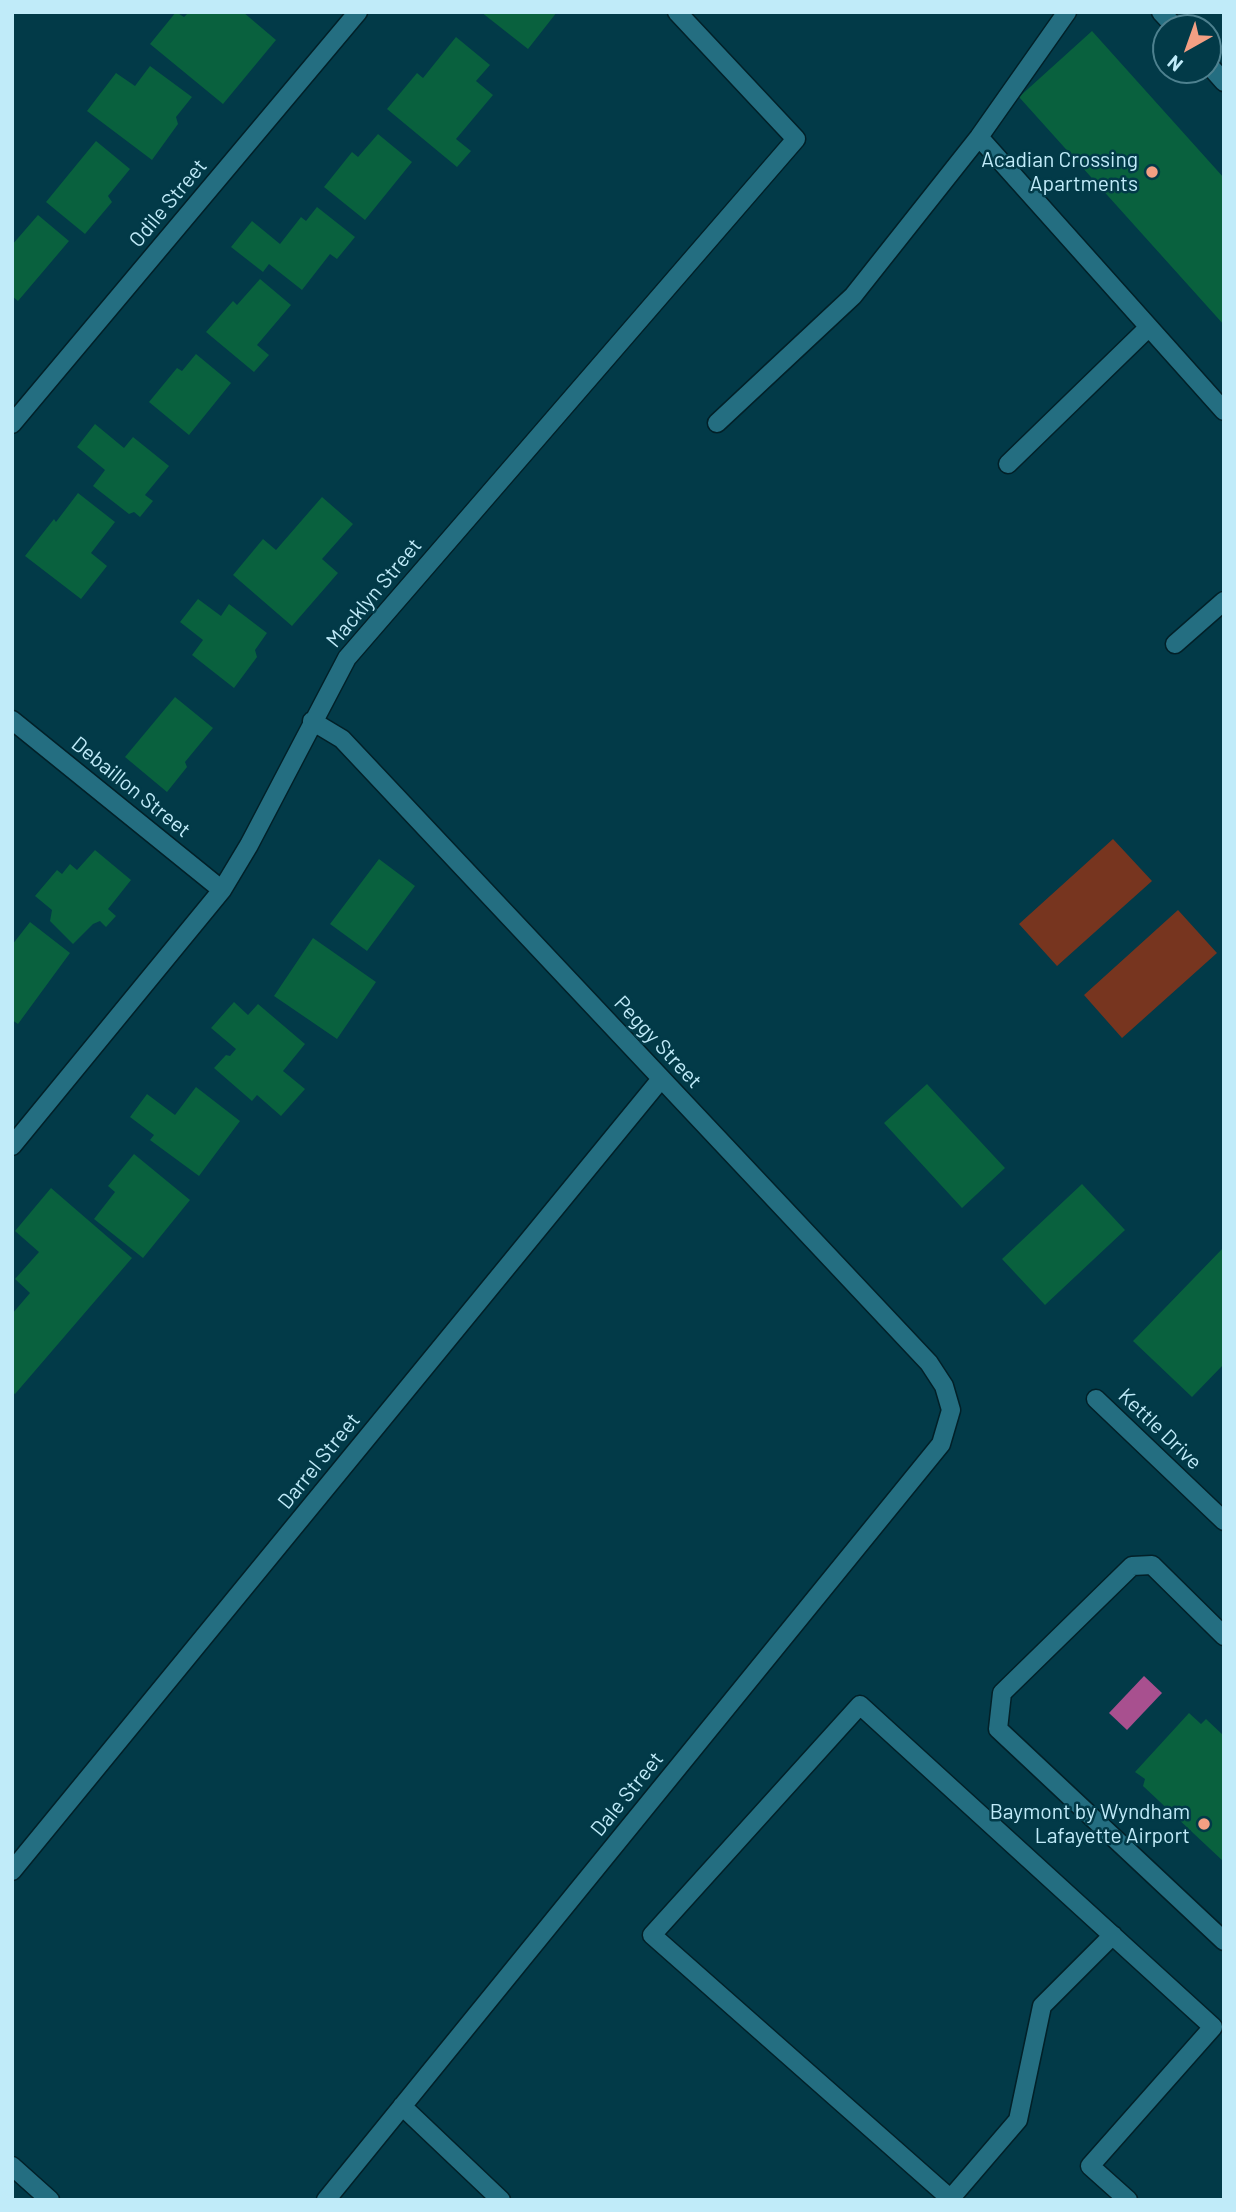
<!DOCTYPE html>
<html>
<head>
<meta charset="utf-8">
<style>
	body { margin:0 }
	#map { position:relative; width:1236px; height:2212px; overflow:hidden; background:#023a48; font-family:Barlow,sans-serif }
	canvas { display:block }
	.frame { position:absolute; inset:0; border:14px solid #c0ebf9; pointer-events:none }
	.north { position:absolute; left:1152px; top:14px; width:70px; height:70px; box-sizing:border-box; background:#023a48; border:2px solid #4e818f; border-radius:50%; rotate:220deg; font-size:19px; font-weight:700; line-height:28px; text-align:center; color:#c0ebf9 }
	.north::after { content:''; display:block; margin:auto; width:24px; height:32px; background:#f39f83; clip-path:polygon(50% 0,100% 100%,50% 72%,0 100%) }
</style>
</head>
<body>
<div id="map">
<canvas width="1236" height="2212"></canvas>
<div class="frame"></div>
<div class="north">N</div>
</div>
<script>
const ctx = document.querySelector('canvas').getContext('2d');
ctx.lineJoin = 'round';
function fill(path, color) { ctx.fillStyle = color; ctx.fill(path, 'evenodd'); }
const poly = rows => new Path2D(rows.map(r => 'M' + r).join(''));
function trace(path, color, width, dash) { ctx.strokeStyle = color; ctx.lineWidth = width; ctx.lineCap = dash ? 'butt' : 'round'; ctx.setLineDash(dash || []); ctx.stroke(path); }
function label(font, color, halo, rows, align = 'center') {
  ctx.font = font + ' Barlow,sans-serif'; ctx.lineWidth = 5; ctx.setLineDash([]); ctx.textBaseline = 'middle'; ctx.strokeStyle = halo; ctx.fillStyle = color; for (const [text, x, y, turn = 0] of rows) {
    ctx.save(); ctx.translate(x, y); ctx.rotate((+turn || 0) * Math.PI / 180); ctx.textAlign = isNaN(turn) ? turn : align; if (halo) ctx.strokeText(text, 0, 0); ctx.fillText(text, 0, 0); ctx.restore();
  }
}
fill(poly([
	[1113,839,1152,881,1057,966,1019,924],
	[1178,910,1217,953,1122,1038,1084,995]
]), '#77351f');
fill(poly([
	[1144,1676,1162,1693,1127,1730,1109,1713]
]), '#a8508f');
fill(poly([
	[176,12,184,17,189,12,243,12,276,40,223,104,150,44],
	[481,12,557,12,528,49],
	[1092,31,1224,178,1224,325,1019,97],
	[456,37,490,65,476,81,493,95,456,139,471,151,457,167,387,109,417,73,423,78],
	[150,66,192,97,176,117,178,124,152,160,87,111,116,73,135,86],
	[378,134,412,162,365,220,324,187,352,152,358,157],
	[96,141,130,169,108,196,112,202,85,234,46,202],
	[317,207,355,237,337,259,330,254,302,290,269,264,263,272,231,247,252,221,280,244,301,217,306,221],
	[38,215,69,241,18,301,12,296,12,245],
	[260,279,291,305,257,345,269,355,254,372,206,332,233,301,237,305],
	[196,354,231,383,189,435,149,402,177,368,182,371],
	[95,424,124,448,133,437,169,466,145,495,153,501,140,517,134,512,129,514,93,486,105,470,77,447],
	[78,493,115,522,91,553,107,566,81,599,25,556,54,519,56,522],
	[322,497,353,524,322,559,338,573,292,626,233,575,263,539,276,550],
	[198,599,221,616,229,604,267,633,255,650,257,657,234,688,192,655,203,640,180,622],
	[175,697,213,728,185,762,187,767,167,792,125,757],
	[95,850,131,880,108,909,116,916,106,927,100,921,93,924,73,944,50,921,52,910,35,896,57,870,62,874,70,864,77,870],
	[379,859,415,886,367,951,330,924],
	[30,922,70,953,18,1024,12,1020,12,945],
	[313,938,376,982,337,1039,274,996],
	[234,1002,248,1015,258,1004,305,1044,283,1071,305,1089,281,1116,257,1095,252,1101,214,1068,226,1055,230,1056,236,1049,211,1028],
	[927,1084,1005,1168,962,1208,884,1123],
	[196,1087,240,1121,199,1176,150,1140,154,1135,130,1117,147,1094,175,1115],
	[134,1154,190,1200,143,1258,94,1219,115,1192,108,1186],
	[1082,1184,1125,1230,1045,1305,1002,1259],
	[51,1188,132,1258,15,1394,12,1392,12,1314,30,1293,15,1279,39,1252,15,1231],
	[1224,1247,1224,1364,1192,1397,1133,1341],
	[1189,1713,1201,1724,1206,1719,1224,1736,1224,1862,1143,1786,1145,1779,1135,1772]
]), '#09613e');
const minor = poly([
	[1161,12,1176,28],
	[1208,64,1224,82],
	[979,137,1224,411],
	[717,423,853,296,979,137,1067,12],
	[12,424,358,12],
	[1008,464,1149,327],
	[1175,644,1224,601],
	[12,720,222,890],
	[312,721,342,739,929,1363,944,1386,951,1410,941,1444,326,2200],
	[12,1146,222,890,249,845,347,658,796,139,677,12],
	[1096,1399,1224,1521],
	[1224,1636,1152,1565,1132,1566,1002,1693,998,1729,1224,1941],
	[12,1871,661,1079],
	[402,2106,501,2200],
	[12,2166,50,2200],
	[951,2198,1018,2120,1042,2006,1113,1935],
	[952,2200,652,1935,860,1705,1213,2027,1090,2166,1128,2200]
]);
trace(minor, '#022028', 21);
trace(minor, '#246e81', 18);
for (const [x, y, r, color] of [
	[1152,172,7,"#f39f83"],
	[1204,1824,7,"#f39f83"]
]) { const dot = new Path2D(); dot.arc(x, y, r, 0, 2 * Math.PI); ctx.fillStyle = color; ctx.fill(dot); trace(dot, '#023a48', 2.5); }
label('21px', '#c0ebf9', '#023a48', [
	["Acadian Crossing",1138,160],
	["Apartments",1138,184],
	["Baymont by Wyndham",1190,1812],
	["Lafayette Airport",1190,1836]
], 'right');
label('21px', '#c0ebf9', '#023a48', [
	["Odile Street",168,203,-50],
	["Macklyn Street",374,593,-50],
	["Debaillon Street",131,787,39],
	["Peggy Street",658,1042,47],
	["Kettle Drive",1160,1429,44],
	["Darrel Street",319,1461,-51],
	["Dale Street",627,1794,-51]
]);
</script>
</body>
</html>
